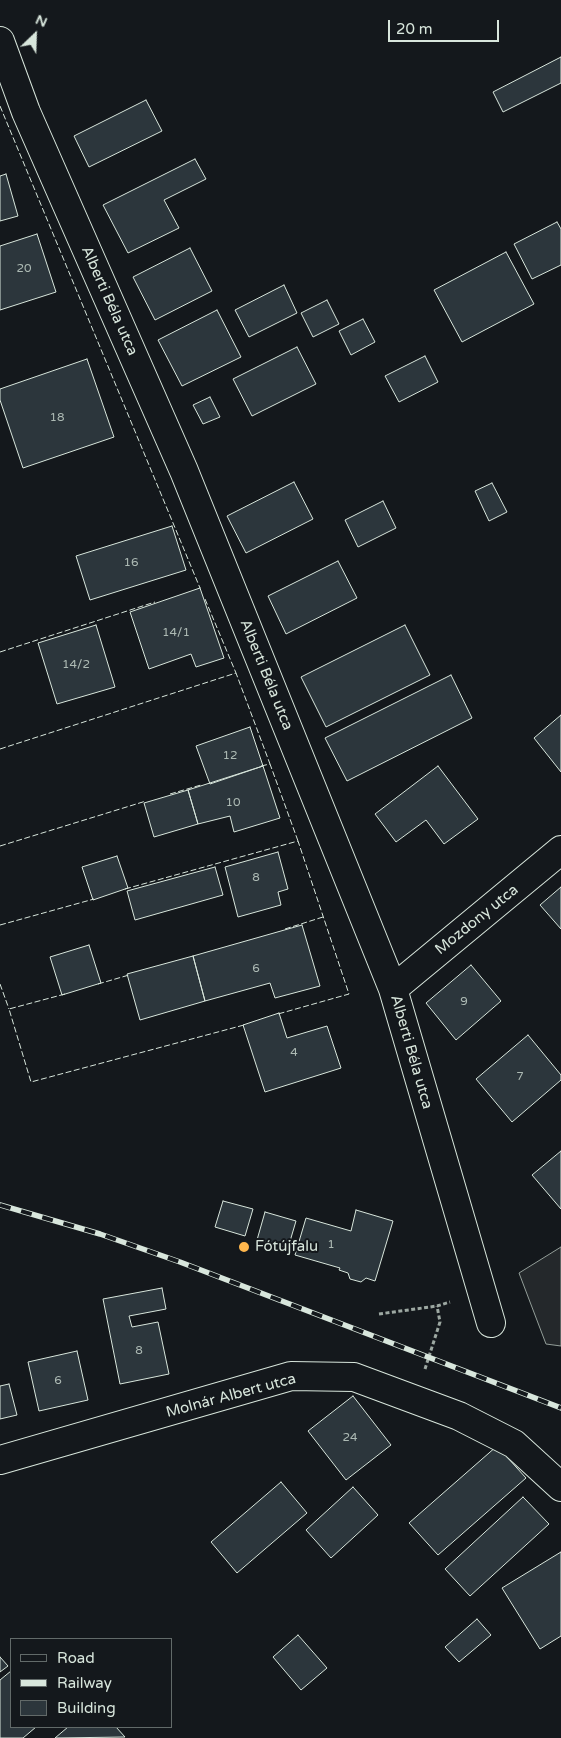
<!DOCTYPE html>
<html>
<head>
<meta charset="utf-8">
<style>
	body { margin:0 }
	#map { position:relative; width:561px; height:1738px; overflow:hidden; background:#14181c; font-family:"Varela Round",sans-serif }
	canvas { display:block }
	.legend { position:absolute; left:10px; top:1638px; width:162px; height:90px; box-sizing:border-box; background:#14181c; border:1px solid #626a69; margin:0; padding:6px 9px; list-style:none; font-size:15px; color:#d8e6dc }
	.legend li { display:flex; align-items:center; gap:10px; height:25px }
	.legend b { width:25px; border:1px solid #626a69 }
	.north { position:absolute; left:10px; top:10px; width:50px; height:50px; -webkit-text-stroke:4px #14181c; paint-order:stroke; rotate:24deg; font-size:14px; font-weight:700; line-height:20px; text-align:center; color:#d8e6dc }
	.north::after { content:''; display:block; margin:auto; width:18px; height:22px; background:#d8e6dc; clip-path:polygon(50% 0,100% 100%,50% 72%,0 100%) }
	.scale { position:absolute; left:388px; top:20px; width:111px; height:22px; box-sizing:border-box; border:2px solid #d8e6dc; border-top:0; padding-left:6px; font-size:15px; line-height:18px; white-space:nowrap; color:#d8e6dc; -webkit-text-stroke:4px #14181c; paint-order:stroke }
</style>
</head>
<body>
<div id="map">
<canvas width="561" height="1738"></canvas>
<ul class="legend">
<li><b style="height:6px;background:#14181c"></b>Road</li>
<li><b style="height:6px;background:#d8e6dc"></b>Railway</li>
<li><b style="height:14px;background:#2c363c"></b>Building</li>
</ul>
<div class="north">N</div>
<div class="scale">20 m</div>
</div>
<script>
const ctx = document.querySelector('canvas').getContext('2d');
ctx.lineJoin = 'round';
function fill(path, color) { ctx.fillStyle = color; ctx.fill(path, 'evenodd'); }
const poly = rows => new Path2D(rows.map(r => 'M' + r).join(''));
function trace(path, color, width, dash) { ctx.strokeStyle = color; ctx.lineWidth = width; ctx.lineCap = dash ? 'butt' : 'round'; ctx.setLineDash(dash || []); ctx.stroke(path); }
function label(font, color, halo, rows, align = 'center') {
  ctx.font = font + ' "Varela Round",sans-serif'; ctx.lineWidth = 4; ctx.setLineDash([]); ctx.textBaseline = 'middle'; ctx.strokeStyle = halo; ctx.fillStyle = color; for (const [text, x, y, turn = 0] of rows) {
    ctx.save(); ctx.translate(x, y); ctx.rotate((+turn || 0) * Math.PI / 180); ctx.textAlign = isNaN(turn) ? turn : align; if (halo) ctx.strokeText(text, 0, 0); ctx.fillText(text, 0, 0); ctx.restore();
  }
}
const parking = poly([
	[561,1247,561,1346,546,1344,519,1273,561,1247]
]);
fill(parking, '#24282b');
trace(parking, '#939e99', 1);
const building = poly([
	[561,57,561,83,503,112,493,92,561,57],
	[146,100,162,131,89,167,74,136,146,100],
	[195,159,206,179,164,200,179,228,128,253,103,205,195,159],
	[6,174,18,216,0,221,0,176,6,174],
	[557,222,561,229,561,265,532,279,514,244,557,222],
	[37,234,56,292,0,310,0,246,37,234],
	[190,248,212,291,155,320,133,277,190,248],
	[506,252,534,304,462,342,434,290,506,252],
	[284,285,297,313,249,337,235,310,284,285],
	[327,300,339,324,313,337,301,313,327,300],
	[217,310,241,357,182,386,158,340,217,310],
	[363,319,375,342,351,355,339,331,363,319],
	[297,347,316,384,252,416,233,379,297,347],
	[425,356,438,382,399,402,385,376,425,356],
	[87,359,114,437,23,468,0,400,0,389,87,359],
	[210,397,220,417,203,424,193,405,210,397],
	[294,482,313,519,246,553,227,516,294,482],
	[492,483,507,512,489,521,475,491,492,483],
	[383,501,396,528,358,547,345,520,383,501],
	[172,526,186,570,90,600,76,556,172,526],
	[338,561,357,598,286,634,268,596,338,561],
	[200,588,224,658,196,667,191,654,149,669,130,612,200,588],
	[96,625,115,687,57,704,38,643,96,625],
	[405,625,430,675,326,727,301,677,405,625],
	[451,675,472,718,347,781,325,738,451,675],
	[561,715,561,772,534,738,561,715],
	[250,727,263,766,210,784,196,746,250,727],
	[263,766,280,818,234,832,230,816,198,824,188,790,263,766],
	[438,766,478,819,444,844,426,820,396,842,375,814,438,766],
	[188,790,198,824,154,837,144,803,188,790],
	[278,852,288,889,278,892,281,905,238,917,225,867,278,852],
	[117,856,128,888,93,900,82,867,117,856],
	[215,867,223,895,135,920,127,891,215,867],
	[561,887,561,929,540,905,561,887],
	[302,925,320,986,275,998,270,983,205,1001,193,956,302,925],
	[89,945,101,983,62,995,50,957,89,945],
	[193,956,205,1001,140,1020,127,974,193,956],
	[471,965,501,1001,456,1040,426,1003,471,965],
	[279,1013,287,1038,327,1026,341,1068,265,1092,243,1025,279,1013],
	[528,1035,561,1075,561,1080,512,1122,476,1079,528,1035],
	[561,1151,561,1209,532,1175,561,1151],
	[223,1201,253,1209,245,1236,215,1227,223,1201],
	[356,1210,393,1221,375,1281,366,1278,361,1282,350,1279,348,1273,339,1270,340,1268,295,1255,306,1218,351,1231,356,1210],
	[265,1212,296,1221,288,1248,257,1240,265,1212],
	[162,1288,166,1309,129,1316,132,1327,158,1322,169,1374,120,1384,103,1299,162,1288],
	[77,1351,88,1400,39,1411,28,1362,77,1351],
	[9,1384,17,1415,0,1419,0,1386,9,1384],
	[353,1396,391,1445,346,1480,308,1431,353,1396],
	[497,1446,526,1478,438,1555,409,1523,497,1446],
	[281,1482,307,1513,237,1573,211,1542,281,1482],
	[353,1487,378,1515,331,1558,306,1530,353,1487],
	[523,1497,549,1524,470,1596,445,1569,523,1497],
	[561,1552,561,1636,540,1649,502,1588,561,1552],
	[477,1619,491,1635,459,1662,445,1647,477,1619],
	[298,1635,327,1668,301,1690,273,1657,298,1635],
	[0,1657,8,1666,0,1672,0,1657],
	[11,1671,11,1727,36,1727,23,1738,0,1738,0,1680,11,1671],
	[68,1727,116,1727,125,1737,55,1738,68,1727]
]);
fill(building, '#2c363c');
trace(building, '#d8e6dc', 1);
const minor = poly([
	[0,41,26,112,184,471,393,989,491,1323],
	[393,989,561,850],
	[0,1460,291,1376,354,1377,459,1416,514,1444,561,1487]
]);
trace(minor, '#d8e6dc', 30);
trace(poly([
	[379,1314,437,1306,450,1302],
	[425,1369,440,1322,437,1306]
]), '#9da8a2', 3, [4, 2.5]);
trace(minor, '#14181c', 28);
const rail = poly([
	[0,1205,100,1234,180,1262,561,1408]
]);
trace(rail, '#d8e6dc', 5.5);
trace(rail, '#14181c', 4, [11]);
trace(poly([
	[0,106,200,588],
	[205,599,236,673],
	[0,652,155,602],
	[0,749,236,673,270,764],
	[261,766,270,764,298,841],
	[170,794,201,785],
	[0,846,146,801],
	[125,889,298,841,349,994,278,1014],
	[0,925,94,899],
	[285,929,323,917],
	[0,984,9,1009],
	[98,984,129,975],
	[65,994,9,1009,31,1082,244,1025]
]), '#d8e6dc', 1, [6, 2.5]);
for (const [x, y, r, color] of [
	[244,1247,6,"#ffb74d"]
]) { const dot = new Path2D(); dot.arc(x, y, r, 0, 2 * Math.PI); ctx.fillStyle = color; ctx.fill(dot); trace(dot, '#14181c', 2); }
label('12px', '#adbab4', null, [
	["20",24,269],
	["18",57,418],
	["16",131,563],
	["14/1",176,633],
	["14/2",76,665],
	["12",230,756],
	["10",233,803],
	["8",256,878],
	["6",256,969],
	["9",464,1002],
	["4",294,1053],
	["7",520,1077],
	["1",331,1245],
	["8",139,1351],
	["6",58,1381],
	["24",350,1438]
]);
label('15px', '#d8e6dc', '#14181c', [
	["Alberti Béla utca",109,301,66],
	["Alberti Béla utca",266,675,68],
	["Mozdony utca",477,920,-39],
	["Alberti Béla utca",411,1052,74],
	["Molnár Albert utca",231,1396,-15]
]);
label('15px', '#d8e6dc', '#14181c', [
	["Fótújfalu",255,1247]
], 'left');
</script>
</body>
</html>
